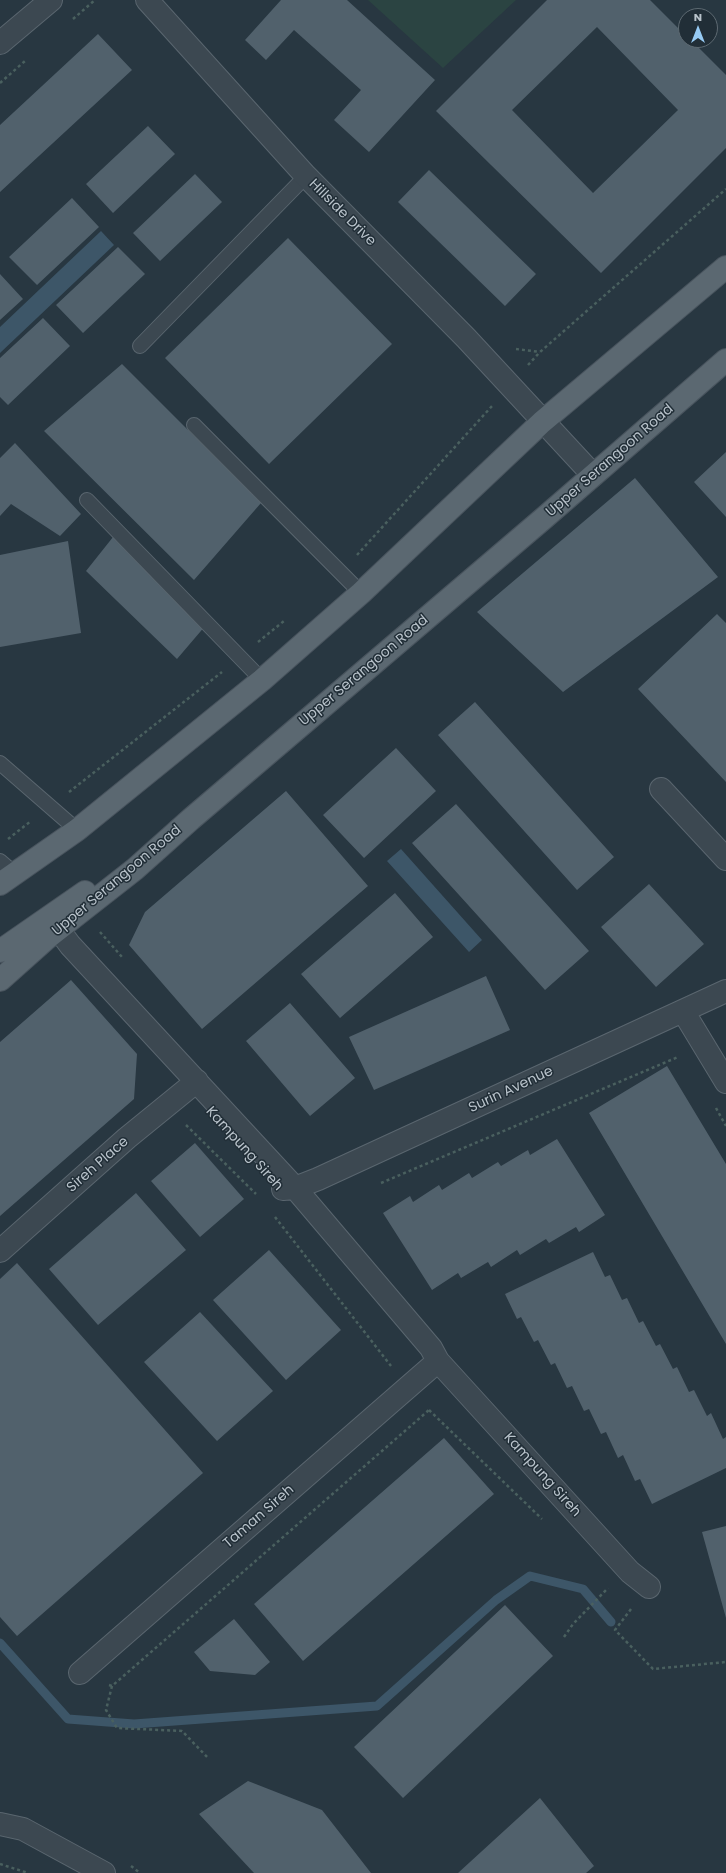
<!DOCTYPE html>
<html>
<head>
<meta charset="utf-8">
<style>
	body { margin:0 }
	#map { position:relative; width:726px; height:1873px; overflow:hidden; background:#283741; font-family:Poppins,sans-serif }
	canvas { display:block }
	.north { position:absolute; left:678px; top:8px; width:40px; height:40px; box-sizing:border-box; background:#212e37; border:1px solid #5e6a72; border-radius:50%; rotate:0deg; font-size:11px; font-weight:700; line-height:16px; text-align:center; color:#b9c3cb }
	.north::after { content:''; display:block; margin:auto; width:14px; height:18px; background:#96caf3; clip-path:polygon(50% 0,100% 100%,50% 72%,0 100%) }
</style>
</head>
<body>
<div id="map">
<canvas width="726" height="1873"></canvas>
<div class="north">N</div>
</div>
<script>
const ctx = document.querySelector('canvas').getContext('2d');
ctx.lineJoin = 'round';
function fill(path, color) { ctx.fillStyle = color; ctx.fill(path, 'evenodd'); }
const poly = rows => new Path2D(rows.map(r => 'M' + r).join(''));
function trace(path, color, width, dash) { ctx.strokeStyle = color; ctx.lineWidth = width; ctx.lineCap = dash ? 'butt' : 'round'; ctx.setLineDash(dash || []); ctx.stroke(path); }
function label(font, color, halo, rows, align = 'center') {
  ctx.font = font + ' Poppins,sans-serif'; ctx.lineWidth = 3; ctx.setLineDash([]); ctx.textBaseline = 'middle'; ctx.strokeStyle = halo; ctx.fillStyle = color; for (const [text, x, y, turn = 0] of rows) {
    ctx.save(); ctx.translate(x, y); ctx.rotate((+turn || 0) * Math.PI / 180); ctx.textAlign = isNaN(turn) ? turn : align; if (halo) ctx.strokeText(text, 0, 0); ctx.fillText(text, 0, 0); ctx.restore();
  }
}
fill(poly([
	[368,0,516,0,443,68]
]), '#2b4442');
fill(poly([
	[101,231,114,245,0,353,0,327],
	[401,849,482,940,469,952,387,861]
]), '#3d5668');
trace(poly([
	[0,1643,68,1719,134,1724,377,1706,496,1600,530,1576,583,1589,611,1622]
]), '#3d5668', 9);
fill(poly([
	[281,0,347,0,435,80,369,152,334,120,361,90,294,30,266,60,245,40],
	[547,0,650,0,686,36,686,40,691,40,726,75,726,148,601,273,436,111],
	[597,27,678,110,593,193,512,110],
	[98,34,132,70,0,192,0,125],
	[148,126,175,154,113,213,86,184],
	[429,170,536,274,505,306,398,202],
	[195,174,222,202,160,261,133,233],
	[72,198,99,227,37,285,9,257],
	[288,238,392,344,269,464,165,358],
	[118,247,145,274,83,333,56,305],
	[0,274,23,299,0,320],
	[43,318,70,346,8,405,0,397,0,358],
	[122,364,261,503,194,580,44,431],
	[15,443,81,514,60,536,11,504,0,516,0,458],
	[726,452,726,517,694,482],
	[635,478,718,577,563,692,477,612],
	[117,532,206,625,177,659,86,571],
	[68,541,81,633,0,647,0,555],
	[717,614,726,623,726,782,638,689],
	[475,702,614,857,577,890,438,735],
	[396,748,436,791,364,858,323,815],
	[286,791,368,886,202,1029,129,945,145,912],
	[456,804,589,951,545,990,412,843],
	[649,884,704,944,656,987,601,927],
	[395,893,433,937,340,1018,301,974],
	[486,976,510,1030,374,1090,349,1037],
	[71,980,137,1054,134,1099,0,1216,0,1042],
	[290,1003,355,1078,310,1116,246,1041],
	[667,1066,726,1164,726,1344,589,1113],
	[557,1139,605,1215,579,1232,576,1227,549,1243,546,1239,520,1255,517,1250,491,1267,488,1262,461,1278,458,1273,432,1290,383,1213,410,1196,413,1202,439,1185,442,1190,469,1173,472,1178,498,1162,501,1166,528,1150,530,1155],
	[195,1143,244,1199,200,1237,151,1181],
	[136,1193,186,1250,98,1325,49,1269],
	[269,1250,341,1330,286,1380,213,1300],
	[593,1252,605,1277,610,1275,622,1300,627,1298,639,1323,643,1321,656,1346,660,1344,673,1369,677,1367,689,1392,694,1390,707,1416,711,1413,723,1439,726,1437,726,1468,652,1504,640,1479,635,1481,623,1455,618,1458,606,1432,601,1434,589,1409,584,1411,572,1386,567,1388,555,1363,551,1365,538,1340,534,1342,521,1317,517,1319,505,1294],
	[17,1263,203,1473,17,1636,0,1617,0,1279],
	[200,1312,273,1391,217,1441,144,1362],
	[444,1438,494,1494,303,1661,254,1604],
	[726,1526,726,1618,702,1532],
	[505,1605,553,1656,403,1798,354,1747],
	[234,1619,270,1662,255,1675,210,1671,194,1652],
	[248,1781,322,1810,371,1873,254,1873,199,1814],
	[540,1798,594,1866,586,1873,458,1873]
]), '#51616c');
const lane = poly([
	[140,346,306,176],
	[194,425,361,593],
	[87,500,262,680],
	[0,763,77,830],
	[0,861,15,874]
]);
const street = poly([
	[147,0,306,176,466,338,593,475],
	[0,43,51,0],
	[661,789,726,859],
	[59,930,70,945,295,1188,431,1348,438,1361,630,1572,649,1587],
	[683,1011,726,1082],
	[283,1189,295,1188,318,1179,726,991],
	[0,1251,127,1138,197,1081],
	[80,1673,438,1361],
	[0,1824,23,1829,104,1873]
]);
const primary = poly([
	[0,884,77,830,262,680,361,593,542,422,726,267],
	[0,951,85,892],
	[0,980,47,938,135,869,191,819,544,518,726,360]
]);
trace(lane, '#5a666f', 16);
trace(street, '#5a666f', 24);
trace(primary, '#49545e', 24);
trace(poly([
	[73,19,95,0],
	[0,83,25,61],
	[516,349,540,352],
	[528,365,540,352,726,189],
	[357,555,492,406],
	[258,642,284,621],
	[69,792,222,672],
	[8,839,31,821],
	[100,932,122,957],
	[716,1108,726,1126],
	[186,1125,256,1194],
	[381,1183,678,1057],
	[275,1217,391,1366],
	[429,1410,542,1519],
	[631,1609,615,1630,653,1669,726,1662],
	[564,1637,573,1624,608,1588],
	[109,1685,112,1686,429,1410],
	[112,1686,106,1710,117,1728,182,1731,209,1759],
	[0,1864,28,1873],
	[131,1866,140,1873]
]), '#4a605f', 2.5, [3, 3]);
trace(lane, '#3c4851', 14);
trace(street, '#3c4851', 22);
trace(primary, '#5b6871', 22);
label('14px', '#b9c3cb', '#212e37', [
	["Hillside Drive",342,213,45],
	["Upper Serangoon Road",610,461,-41],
	["Upper Serangoon Road",364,671,-40],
	["Upper Serangoon Road",117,881,-40],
	["Surin Avenue",511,1090,-25],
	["Kampung Sireh",244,1149,48],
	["Sireh Place",98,1165,-41],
	["Kampung Sireh",542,1475,48],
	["Taman Sireh",259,1517,-41]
]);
</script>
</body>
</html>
